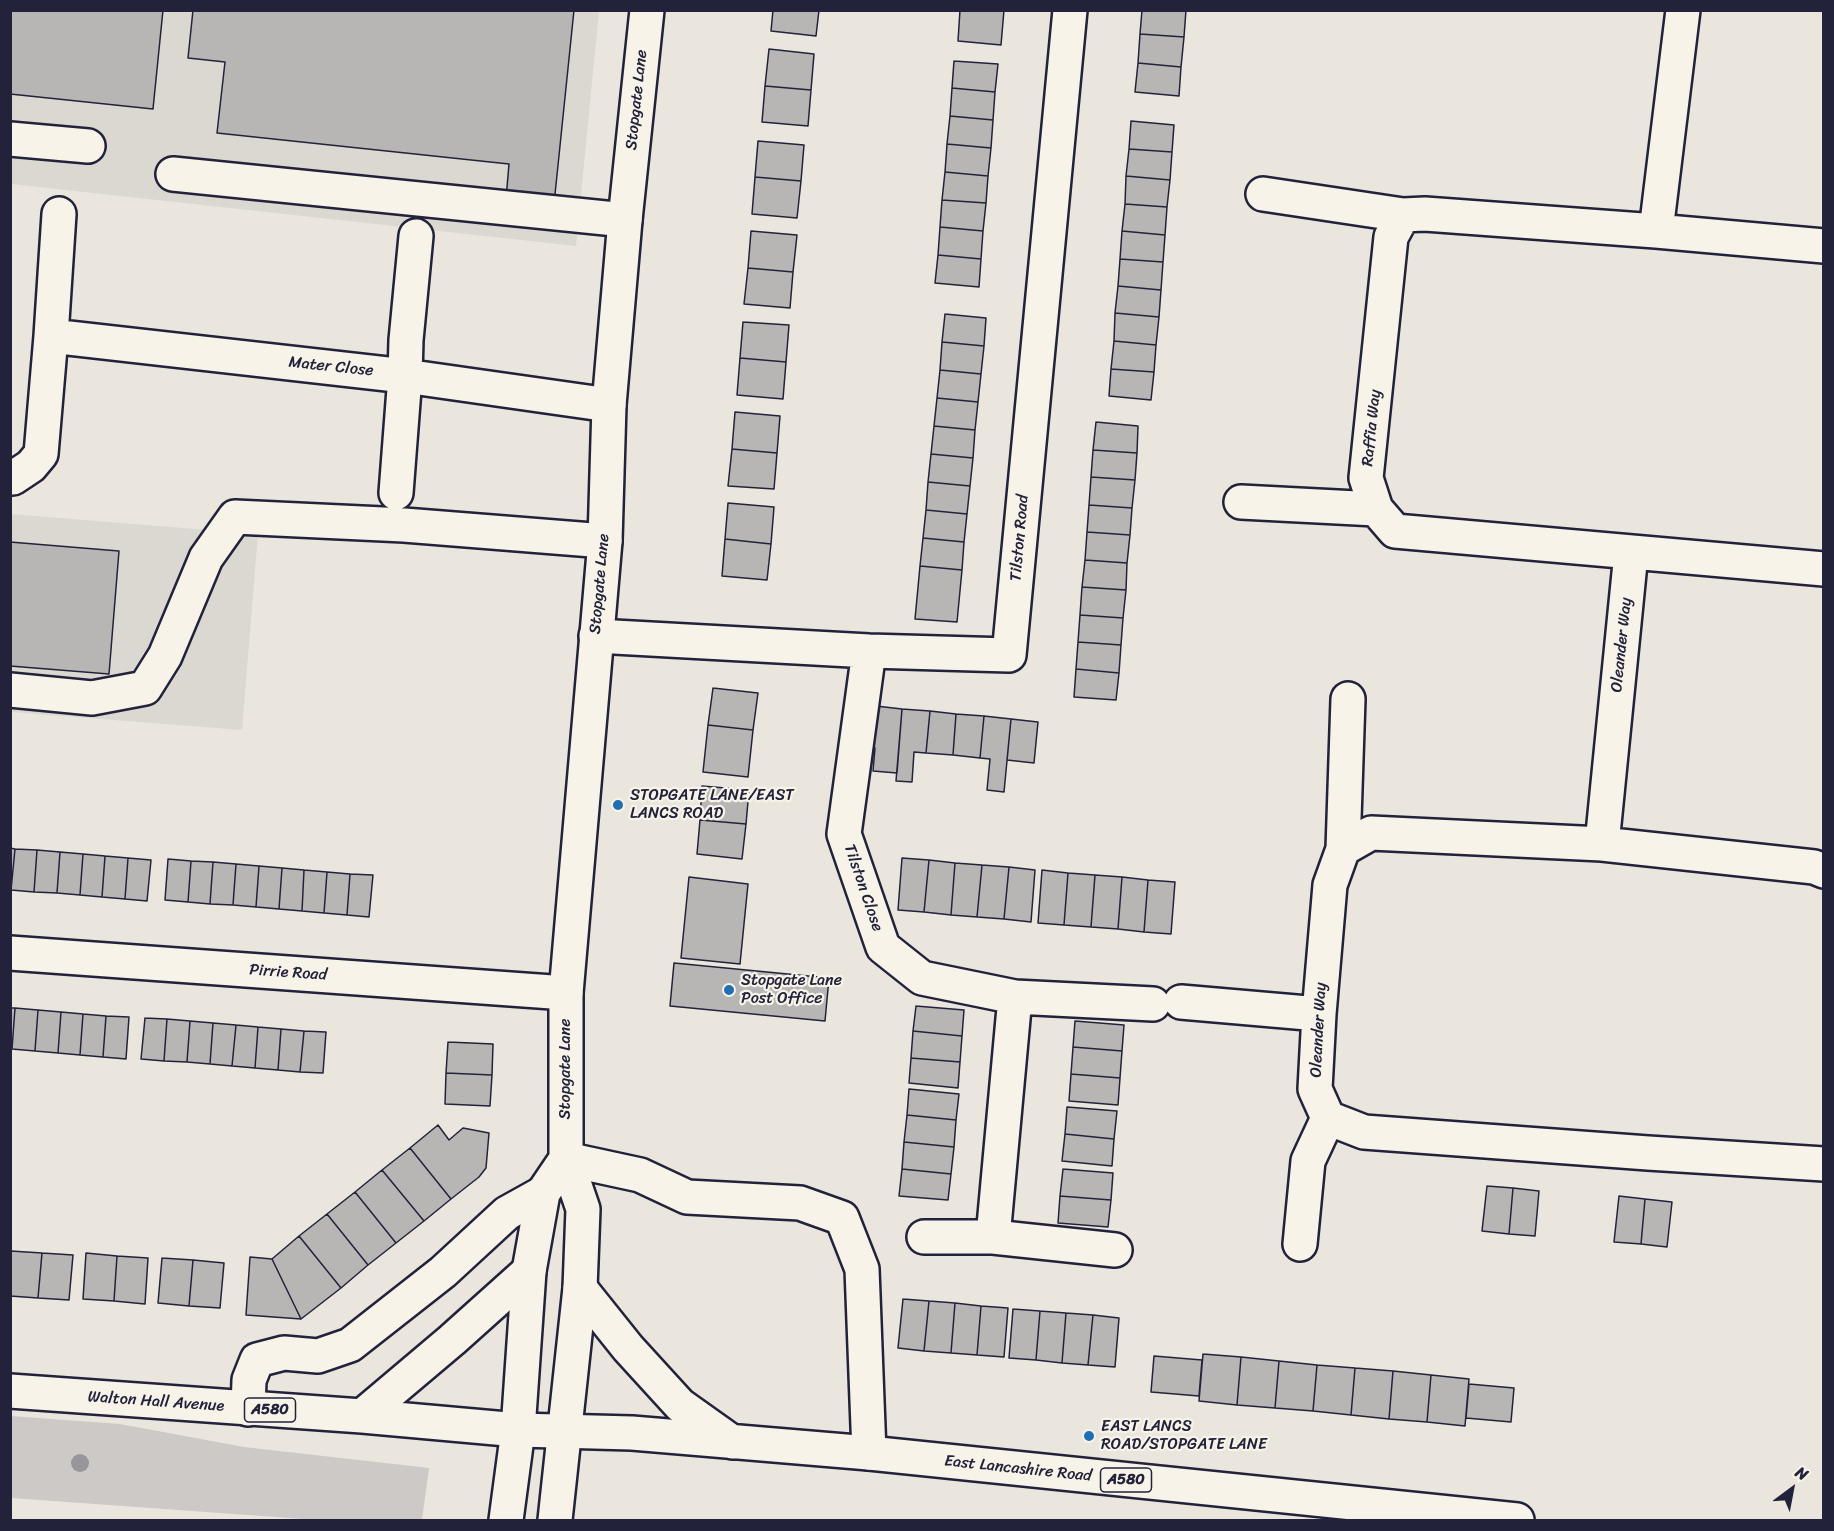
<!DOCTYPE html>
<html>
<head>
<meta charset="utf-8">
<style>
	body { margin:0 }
	#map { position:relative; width:1834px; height:1531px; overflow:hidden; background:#eae6de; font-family:Sriracha,sans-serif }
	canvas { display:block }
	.frame { position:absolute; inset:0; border:12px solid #22223b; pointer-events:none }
	.north { position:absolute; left:1762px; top:1459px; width:60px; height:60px; -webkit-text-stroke:4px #f7f3e8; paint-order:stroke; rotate:32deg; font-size:16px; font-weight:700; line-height:24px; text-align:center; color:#22223b }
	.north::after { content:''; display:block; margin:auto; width:21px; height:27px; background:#22223b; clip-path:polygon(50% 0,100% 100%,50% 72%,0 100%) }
</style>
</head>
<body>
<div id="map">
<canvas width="1834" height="1531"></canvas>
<div class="frame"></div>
<div class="north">N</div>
</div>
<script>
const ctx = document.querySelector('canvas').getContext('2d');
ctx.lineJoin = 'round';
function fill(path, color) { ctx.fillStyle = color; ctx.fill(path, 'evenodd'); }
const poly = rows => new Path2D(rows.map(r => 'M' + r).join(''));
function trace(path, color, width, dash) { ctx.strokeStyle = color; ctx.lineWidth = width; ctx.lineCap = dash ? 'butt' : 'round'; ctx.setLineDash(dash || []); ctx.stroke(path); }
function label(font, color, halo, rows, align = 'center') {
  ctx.font = font + ' Sriracha,sans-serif'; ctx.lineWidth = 4.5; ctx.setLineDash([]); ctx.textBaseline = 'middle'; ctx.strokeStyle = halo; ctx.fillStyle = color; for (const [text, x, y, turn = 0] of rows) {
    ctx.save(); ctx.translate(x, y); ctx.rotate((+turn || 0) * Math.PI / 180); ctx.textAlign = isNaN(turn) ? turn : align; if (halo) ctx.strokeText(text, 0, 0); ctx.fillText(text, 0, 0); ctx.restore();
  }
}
fill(poly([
	[11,11,599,11,576,246,11,184],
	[10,514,258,534,242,730,11,712]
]), '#dbd8d2');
fill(poly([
	[11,1416,120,1424,244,1447,429,1468,422,1520,317,1520,11,1498]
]), '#cdc9c6');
const building = poly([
	[10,10,163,10,153,109,10,94,10,10],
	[193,10,574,10,554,204,506,199,509,164,217,133,225,62,188,58,193,10],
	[773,10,819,10,816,36,771,31,773,10],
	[960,10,1004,10,1001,45,958,41,960,10],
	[1142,10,1186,10,1184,37,1140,34,1142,10],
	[1140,34,1184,37,1181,67,1138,63,1140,34],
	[769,49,814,54,811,90,765,86,769,49],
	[954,61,998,64,995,92,952,88,954,61],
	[1138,63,1181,67,1179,96,1135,92,1138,63],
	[765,86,811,90,808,126,762,122,765,86],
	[952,88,995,92,993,120,950,116,952,88],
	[950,116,993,120,991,148,947,144,950,116],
	[1131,121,1174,125,1172,152,1129,149,1131,121],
	[758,141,804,145,801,181,755,177,758,141],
	[947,144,991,148,988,176,945,172,947,144],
	[1129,149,1172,152,1170,180,1126,176,1129,149],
	[945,172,988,176,986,203,942,200,945,172],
	[1126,176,1170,180,1167,207,1125,204,1126,176],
	[755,177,801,181,797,218,752,214,755,177],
	[942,200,986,203,983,231,940,227,942,200],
	[1125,204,1167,207,1165,235,1122,231,1125,204],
	[940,227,983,231,981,259,938,255,940,227],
	[751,231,797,235,793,272,748,268,751,231],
	[1122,231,1165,235,1163,262,1120,259,1122,231],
	[938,255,981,259,979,287,935,283,938,255],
	[1120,259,1163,262,1161,290,1118,286,1120,259],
	[748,268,793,272,790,308,744,304,748,268],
	[1118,286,1161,290,1159,317,1115,313,1118,286],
	[1115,313,1159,317,1156,345,1114,341,1115,313],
	[945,314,986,318,984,346,942,342,945,314],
	[743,322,789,325,786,362,740,358,743,322],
	[1114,341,1156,345,1154,372,1111,369,1114,341],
	[942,342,984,346,981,374,940,370,942,342],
	[740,358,786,362,783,399,737,395,740,358],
	[1111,369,1154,372,1151,400,1109,396,1111,369],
	[940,370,981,374,978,402,937,398,940,370],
	[937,398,978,402,975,430,934,426,937,398],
	[735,412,780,416,777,453,732,449,735,412],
	[1096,422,1138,426,1137,453,1093,450,1096,422],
	[934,426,975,430,973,458,931,454,934,426],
	[732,449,777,453,774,489,728,486,732,449],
	[1093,450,1137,453,1135,480,1091,477,1093,450],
	[931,454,973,458,970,486,928,482,931,454],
	[1091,477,1135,480,1132,508,1089,505,1091,477],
	[928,482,970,486,967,514,926,510,928,482],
	[728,503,774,507,771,544,725,539,728,503],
	[1089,505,1132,508,1130,535,1087,532,1089,505],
	[926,510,967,514,964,542,923,538,926,510],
	[1087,532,1130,535,1127,563,1085,560,1087,532],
	[923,538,964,542,962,570,920,566,923,538],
	[725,539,771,544,767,580,722,576,725,539],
	[10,542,119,551,109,674,10,666,10,542],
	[1085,560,1127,563,1126,590,1082,587,1085,560],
	[920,566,962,570,957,622,915,619,920,566],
	[1082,587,1126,590,1123,618,1080,615,1082,587],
	[1080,615,1123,618,1121,645,1078,642,1080,615],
	[1078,642,1121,645,1119,673,1076,669,1078,642],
	[1076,669,1119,673,1116,700,1074,697,1076,669],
	[713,688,758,693,753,730,708,725,713,688],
	[876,706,902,709,897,773,873,771,875,748,871,748,876,706],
	[902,709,930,711,926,753,914,752,912,782,896,781,902,709],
	[930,711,956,714,953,755,926,753,930,711],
	[956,714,984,716,980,758,953,755,956,714],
	[984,716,1011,719,1004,792,987,790,990,759,980,758,984,716],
	[1011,719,1038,722,1034,763,1007,760,1011,719],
	[708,725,753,730,748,777,703,772,708,725],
	[702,786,749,790,746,824,700,820,702,786],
	[700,820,746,824,742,859,697,854,700,820],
	[10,848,15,849,11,890,10,890,10,848],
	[15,849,37,850,34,892,11,890,15,849],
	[37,850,60,852,57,893,34,892,37,850],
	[60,852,83,854,80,895,57,893,60,852],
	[83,854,105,856,102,897,80,895,83,854],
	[105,856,128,858,125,899,102,897,105,856],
	[128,858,151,860,147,901,125,899,128,858],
	[902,858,929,860,924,912,898,910,902,858],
	[168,859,191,861,188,902,165,900,168,859],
	[929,860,955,863,951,915,924,912,929,860],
	[191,861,213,862,210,904,188,902,191,861],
	[213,862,236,864,233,905,210,904,213,862],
	[955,863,982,865,977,917,951,915,955,863],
	[236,864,259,866,256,907,233,905,236,864],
	[982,865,1009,867,1004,919,977,917,982,865],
	[259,866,282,868,279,909,256,907,259,866],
	[1009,867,1035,870,1031,922,1004,919,1009,867],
	[282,868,304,870,302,911,279,909,282,868],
	[304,870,327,872,324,913,302,911,304,870],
	[1042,870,1068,873,1064,925,1038,923,1042,870],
	[327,872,350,874,347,915,324,913,327,872],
	[1068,873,1095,875,1091,927,1064,925,1068,873],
	[350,874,373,875,369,917,347,915,350,874],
	[1095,875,1122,877,1118,929,1091,927,1095,875],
	[689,877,748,884,740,964,681,958,689,877],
	[1122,877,1148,880,1144,932,1118,929,1122,877],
	[1148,880,1175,882,1171,934,1144,932,1148,880],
	[674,963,829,978,825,1021,670,1006,674,963],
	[916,1006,964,1010,962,1036,913,1031,916,1006],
	[10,1008,15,1008,12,1049,10,1049,10,1008],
	[15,1008,38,1010,35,1051,12,1049,15,1008],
	[38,1010,61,1012,58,1053,35,1051,38,1010],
	[61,1012,83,1014,80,1055,58,1053,61,1012],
	[83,1014,106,1016,103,1057,80,1055,83,1014],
	[106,1016,129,1017,126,1059,103,1057,106,1016],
	[145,1018,167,1019,164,1061,141,1059,145,1018],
	[167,1019,190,1021,187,1062,164,1061,167,1019],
	[190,1021,213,1023,210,1064,187,1062,190,1021],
	[1075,1021,1124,1025,1122,1051,1073,1047,1075,1021],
	[213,1023,236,1025,232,1066,210,1064,213,1023],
	[236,1025,258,1027,255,1068,232,1066,236,1025],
	[258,1027,281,1029,278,1070,255,1068,258,1027],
	[281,1029,304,1031,300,1072,278,1070,281,1029],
	[304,1031,326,1032,323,1073,300,1072,304,1031],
	[913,1031,962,1036,960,1062,911,1058,913,1031],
	[448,1042,493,1044,492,1075,446,1073,448,1042],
	[1073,1047,1122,1051,1120,1078,1071,1074,1073,1047],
	[911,1058,960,1062,958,1088,909,1083,911,1058],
	[446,1073,492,1075,490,1106,445,1104,446,1073],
	[1071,1074,1120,1078,1118,1105,1069,1101,1071,1074],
	[909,1089,959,1094,956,1120,907,1115,909,1089],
	[1067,1107,1117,1111,1114,1139,1065,1134,1067,1107],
	[907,1115,956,1120,954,1147,904,1142,907,1115],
	[438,1125,449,1140,463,1128,489,1133,486,1168,479,1177,451,1199,410,1148,438,1125],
	[1065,1134,1114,1139,1112,1166,1062,1161,1065,1134],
	[904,1142,954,1147,951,1174,902,1169,904,1142],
	[410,1148,451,1199,424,1221,382,1170,410,1148],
	[902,1169,951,1174,948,1200,899,1196,902,1169],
	[1063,1169,1113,1173,1111,1200,1060,1196,1063,1169],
	[382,1170,424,1221,396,1243,355,1192,382,1170],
	[1487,1186,1513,1188,1509,1234,1482,1231,1487,1186],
	[1513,1188,1539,1191,1535,1236,1509,1234,1513,1188],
	[355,1192,396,1243,368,1265,327,1214,355,1192],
	[1060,1196,1111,1200,1108,1227,1058,1223,1060,1196],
	[1619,1196,1645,1199,1641,1244,1614,1242,1619,1196],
	[1645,1199,1672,1202,1667,1247,1641,1244,1645,1199],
	[327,1214,368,1265,341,1288,299,1236,327,1214],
	[299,1236,341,1288,301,1319,272,1259,299,1236],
	[11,1251,42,1253,38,1298,10,1296,11,1251],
	[42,1253,73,1255,69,1300,38,1298,42,1253],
	[86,1253,117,1256,114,1301,83,1299,86,1253],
	[117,1256,148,1258,145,1304,114,1301,117,1256],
	[250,1257,272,1259,301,1319,246,1315,250,1257],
	[162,1258,193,1260,189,1306,158,1303,162,1258],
	[193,1260,224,1263,220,1308,189,1306,193,1260],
	[903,1299,929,1301,924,1351,898,1348,903,1299],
	[929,1301,955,1303,951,1353,924,1351,929,1301],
	[955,1303,981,1306,977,1355,951,1353,955,1303],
	[981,1306,1008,1308,1004,1357,977,1355,981,1306],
	[1013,1309,1040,1311,1036,1360,1009,1358,1013,1309],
	[1040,1311,1066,1313,1062,1363,1036,1360,1040,1311],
	[1066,1313,1093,1315,1088,1365,1062,1363,1066,1313],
	[1093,1315,1119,1318,1115,1367,1088,1365,1093,1315],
	[1203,1354,1241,1357,1237,1405,1199,1401,1203,1354],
	[1154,1356,1202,1360,1199,1396,1151,1392,1154,1356],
	[1241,1357,1279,1361,1275,1408,1237,1405,1241,1357],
	[1279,1361,1317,1365,1313,1411,1275,1408,1279,1361],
	[1317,1365,1355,1368,1351,1415,1313,1411,1317,1365],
	[1355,1368,1393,1371,1389,1419,1351,1415,1355,1368],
	[1393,1371,1431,1375,1427,1422,1389,1419,1393,1371],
	[1431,1375,1469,1379,1465,1426,1427,1422,1431,1375],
	[1469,1384,1514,1388,1511,1422,1466,1418,1469,1384]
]);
fill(building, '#b8b6b5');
trace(building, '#22223b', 1.5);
const minor = poly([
	[10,139,88,146],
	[173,174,625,220],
	[1263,194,1403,215],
	[1656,231,1683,10],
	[1824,246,1656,231,1425,214,1403,215,1391,237,1366,478,1376,509,1395,531,1824,569],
	[51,336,405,376,609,405],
	[10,477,13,478,31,466,41,454,51,336,59,214],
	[396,493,405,376,406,340,416,236],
	[1241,502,1376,509],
	[596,636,869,651,1009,655,1070,10],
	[869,651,844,834,883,947,922,978,1015,997,1153,1004],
	[10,690,92,698,145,688,165,656,206,558,235,517,404,525,605,541],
	[1602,844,1631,553],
	[1343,849,1348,699],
	[1824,871,1814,867,1602,844,1371,833,1343,849,1330,885,1319,1014,1315,1089,1328,1118,1364,1132,1648,1153,1824,1164],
	[10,953,566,993],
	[1181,1002,1319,1014],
	[566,1159,640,1175,687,1197,800,1203,842,1218,862,1269,869,1453],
	[924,1237,993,1237,1115,1250],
	[993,1237,1015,997],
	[1300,1244,1308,1161,1328,1118],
	[248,1409,249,1380,257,1360,284,1353,318,1356,350,1345,443,1272,507,1213,543,1193]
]);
const major = poly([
	[506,1520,518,1430,529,1271,543,1193,566,1159],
	[555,1520,580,1288,583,1209,566,1159,566,993,605,541,609,405,625,220,647,10]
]);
const highway = poly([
	[580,1288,628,1348,680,1405,732,1442],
	[10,1391,362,1416,518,1430,632,1433,869,1453,1517,1520],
	[362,1416,452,1340,529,1271]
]);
trace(minor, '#22223b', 38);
trace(major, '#22223b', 38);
trace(highway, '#22223b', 38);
trace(minor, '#f7f3e8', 33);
trace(major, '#f7f3e8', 33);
trace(highway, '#f7f3e8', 33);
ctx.fillStyle = '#98969b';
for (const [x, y] of [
	[80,1463]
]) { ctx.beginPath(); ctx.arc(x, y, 9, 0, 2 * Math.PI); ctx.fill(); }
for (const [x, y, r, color] of [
	[618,805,6,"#1f6fb2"],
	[729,990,6,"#1f6fb2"],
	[1089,1436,6,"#1f6fb2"]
]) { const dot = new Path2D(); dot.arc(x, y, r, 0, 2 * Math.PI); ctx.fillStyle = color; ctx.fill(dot); trace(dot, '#f7f3e8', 2); }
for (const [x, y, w] of [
	[270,1410,51],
	[1126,1480,51]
]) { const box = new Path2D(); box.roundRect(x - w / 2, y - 12, w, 24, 4.5); ctx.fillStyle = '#f7f3e8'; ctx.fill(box); trace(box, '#22223b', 1.5); }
label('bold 15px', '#22223b', null, [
	["A580",270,1410],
	["A580",1126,1480]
]);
label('16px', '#22223b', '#f7f3e8', [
	["Stopgate Lane",637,100,-84],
	["Mater Close",331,367,6],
	["Raffia Way",1372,428,-84],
	["Tilston Road",1020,538,-85],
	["Stopgate Lane",600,584,-85],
	["Oleander Way",1622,645,-84],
	["Tilston Close",863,888,71],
	["Pirrie Road",288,973,4],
	["Oleander Way",1319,1030,-87],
	["Stopgate Lane",566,1069,-90],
	["Walton Hall Avenue",156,1402,4],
	["East Lancashire Road",1018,1469,6]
]);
label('16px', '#22223b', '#f7f3e8', [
	["STOPGATE LANE/EAST",630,796],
	["LANCS ROAD",630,814],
	["Stopgate Lane",741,981],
	["Post Office",741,999],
	["EAST LANCS",1101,1427],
	["ROAD/STOPGATE LANE",1101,1445]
], 'left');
</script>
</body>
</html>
